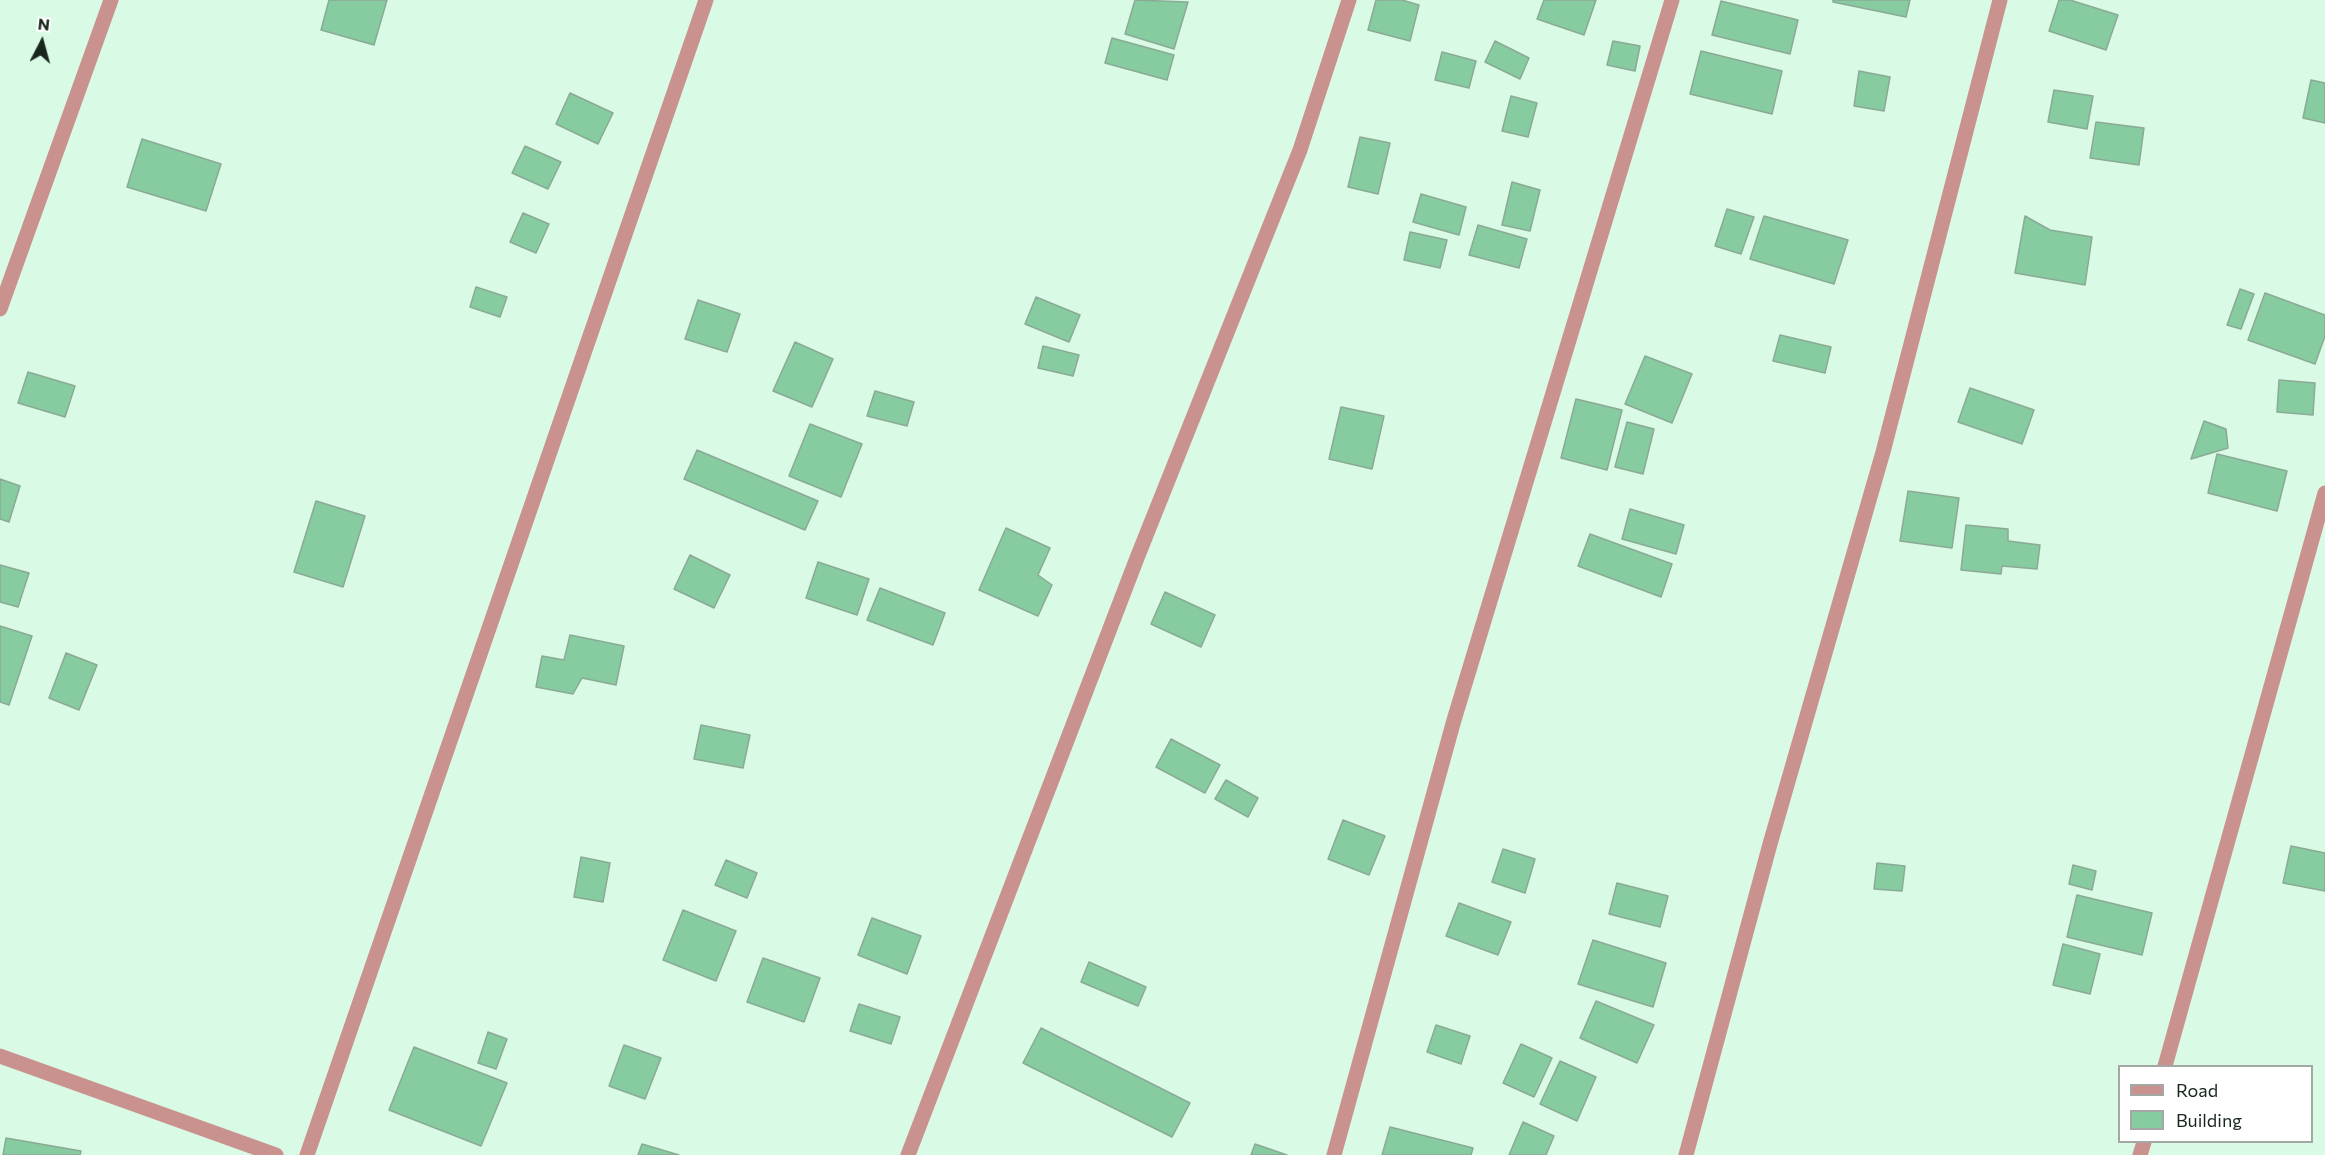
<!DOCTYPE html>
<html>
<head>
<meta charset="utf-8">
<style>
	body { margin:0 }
	#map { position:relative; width:2325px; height:1155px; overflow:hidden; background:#d9fae4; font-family:Commissioner,sans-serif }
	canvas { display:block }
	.legend { position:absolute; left:2118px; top:1065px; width:195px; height:78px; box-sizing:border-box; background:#fff; border:2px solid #a3a8a5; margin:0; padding:8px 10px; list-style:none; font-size:18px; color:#19261d }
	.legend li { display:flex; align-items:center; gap:12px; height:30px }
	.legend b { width:30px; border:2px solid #a3a8a5 }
	.north { position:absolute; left:12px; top:12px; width:60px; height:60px; -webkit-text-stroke:4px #fff; paint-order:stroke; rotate:6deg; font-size:16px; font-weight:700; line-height:24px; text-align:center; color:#19261d }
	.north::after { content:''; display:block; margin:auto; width:21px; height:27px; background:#19261d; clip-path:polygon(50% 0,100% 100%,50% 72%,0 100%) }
</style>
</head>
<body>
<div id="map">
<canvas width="2325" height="1155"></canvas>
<ul class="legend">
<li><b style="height:8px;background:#ca928f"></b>Road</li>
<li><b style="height:16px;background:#87cba0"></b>Building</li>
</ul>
<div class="north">N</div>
</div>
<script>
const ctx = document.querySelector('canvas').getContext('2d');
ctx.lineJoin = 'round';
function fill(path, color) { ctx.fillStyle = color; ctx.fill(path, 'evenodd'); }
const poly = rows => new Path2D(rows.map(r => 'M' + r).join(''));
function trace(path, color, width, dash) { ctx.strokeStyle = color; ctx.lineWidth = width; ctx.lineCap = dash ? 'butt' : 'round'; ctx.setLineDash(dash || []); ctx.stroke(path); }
const building = poly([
	[329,0,387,0,374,45,321,30,329,0],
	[1135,0,1188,2,1174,49,1125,34,1135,0],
	[1376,0,1402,0,1419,5,1410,41,1368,30,1376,0],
	[1544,0,1596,0,1584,35,1537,19,1544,0],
	[1833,0,1910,0,1906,17,1833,2,1833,0],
	[2059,0,2070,0,2118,15,2106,50,2049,31,2059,0],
	[1721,1,1798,20,1790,54,1712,35,1721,1],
	[1112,38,1174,55,1167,80,1105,63,1112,38],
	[1495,41,1529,58,1520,79,1485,62,1495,41],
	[1613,41,1640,46,1635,71,1607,65,1613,41],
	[1701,51,1782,71,1772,114,1690,94,1701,51],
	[1442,52,1476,61,1469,88,1435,80,1442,52],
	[1859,71,1890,77,1884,111,1854,106,1859,71],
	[2311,80,2325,83,2325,123,2303,118,2311,80],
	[2054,90,2093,96,2087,129,2048,122,2054,90],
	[570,93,613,113,598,144,556,124,570,93],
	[1511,96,1537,103,1528,137,1502,131,1511,96],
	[2096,122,2144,128,2139,165,2090,158,2096,122],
	[1360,137,1390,143,1378,194,1348,187,1360,137],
	[142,139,221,164,206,211,127,187,142,139],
	[525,146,561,162,548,189,512,173,525,146],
	[1512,182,1540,190,1530,231,1502,225,1512,182],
	[1421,194,1466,207,1459,235,1413,222,1421,194],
	[1727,209,1754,217,1741,254,1715,246,1727,209],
	[523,213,549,224,536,253,510,242,523,213],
	[1764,216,1848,240,1834,284,1750,259,1764,216],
	[2025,216,2050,230,2092,237,2085,285,2015,273,2025,216],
	[1478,225,1527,239,1519,268,1469,255,1478,225],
	[1410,232,1447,240,1440,268,1404,260,1410,232],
	[476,287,507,297,500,317,470,307,476,287],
	[2240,289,2254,294,2241,329,2227,325,2240,289],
	[2265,293,2325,315,2325,336,2315,364,2248,340,2265,293],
	[1036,297,1080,315,1069,342,1025,324,1036,297],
	[698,300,740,314,727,352,685,339,698,300],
	[1780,335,1831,347,1825,373,1773,361,1780,335],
	[795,342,833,359,812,407,773,391,795,342],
	[1043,346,1079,355,1073,376,1038,368,1043,346],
	[1645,356,1692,374,1672,423,1625,404,1645,356],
	[28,372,75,386,65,417,18,403,28,372],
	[2279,380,2315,383,2313,415,2277,412,2279,380],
	[1970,388,2034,410,2022,444,1958,422,1970,388],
	[875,391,914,402,907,426,867,416,875,391],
	[1576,399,1622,410,1607,470,1561,458,1576,399],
	[1341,407,1384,416,1372,469,1329,459,1341,407],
	[2204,421,2226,429,2228,448,2191,459,2204,421],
	[1627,422,1654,429,1643,474,1615,467,1627,422],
	[810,424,862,444,841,497,789,476,810,424],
	[697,450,818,501,805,530,684,479,697,450],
	[2217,454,2287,471,2277,511,2208,493,2217,454],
	[0,479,20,486,9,522,0,519,0,479],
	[1908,491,1959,498,1952,548,1900,541,1908,491],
	[316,501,365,516,343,587,294,572,316,501],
	[1630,509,1684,525,1676,554,1622,539,1630,509],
	[1966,525,2008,529,2008,541,2040,545,2037,569,2002,566,2001,574,1961,570,1966,525],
	[1006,528,1050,548,1038,575,1052,585,1038,616,979,590,1006,528],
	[1590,534,1672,564,1661,597,1578,566,1590,534],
	[690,555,730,575,714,608,674,589,690,555],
	[818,562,869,579,857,615,806,598,818,562],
	[0,565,29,573,18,607,0,602,0,565],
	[880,588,945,613,933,645,867,620,880,588],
	[1165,592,1215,615,1201,647,1151,624,1165,592],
	[0,626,32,636,9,705,0,702,0,626],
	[570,635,624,646,616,685,582,678,573,694,536,687,542,656,564,660,570,635],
	[66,653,97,665,79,710,49,698,66,653],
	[701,725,750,735,743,768,694,759,701,725],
	[1171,739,1220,765,1205,793,1156,767,1171,739],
	[1226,780,1258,798,1248,817,1215,799,1226,780],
	[1343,820,1385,836,1369,875,1328,859,1343,820],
	[2291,846,2325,853,2325,891,2283,883,2291,846],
	[1503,849,1535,859,1525,893,1492,882,1503,849],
	[581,857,610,863,603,902,574,897,581,857],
	[726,860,757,873,747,898,715,885,726,860],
	[1877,863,1905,866,1902,891,1874,889,1877,863],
	[2073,865,2096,871,2092,890,2069,884,2073,865],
	[1617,883,1668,896,1660,927,1609,914,1617,883],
	[2077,895,2152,913,2142,955,2067,937,2077,895],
	[1459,903,1511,922,1498,955,1446,936,1459,903],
	[683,910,736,931,716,981,663,960,683,910],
	[872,918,921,936,907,974,858,955,872,918],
	[1593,940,1666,963,1653,1007,1578,984,1593,940],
	[2063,944,2100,954,2090,994,2053,985,2063,944],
	[763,958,820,978,804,1022,747,1002,763,958],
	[1089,962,1146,987,1138,1006,1081,982,1089,962],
	[1596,1001,1654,1025,1637,1063,1580,1038,1596,1001],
	[859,1004,900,1017,891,1044,850,1031,859,1004],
	[1436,1025,1470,1036,1461,1064,1427,1052,1436,1025],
	[1041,1028,1190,1103,1172,1137,1023,1063,1041,1028],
	[488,1032,507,1039,496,1069,478,1063,488,1032],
	[1521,1044,1552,1058,1534,1097,1503,1083,1521,1044],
	[624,1045,661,1058,645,1099,609,1086,624,1045],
	[414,1047,507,1083,481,1146,389,1110,414,1047],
	[1560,1061,1596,1077,1577,1121,1540,1104,1560,1061],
	[1523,1122,1554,1136,1546,1155,1509,1155,1523,1122],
	[1390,1127,1473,1148,1471,1155,1382,1155,1390,1127],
	[6,1138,81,1151,80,1155,3,1155,6,1138],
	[642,1144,679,1155,638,1155,642,1144],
	[1255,1144,1287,1155,1251,1155,1255,1144]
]);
fill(building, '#87cba0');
trace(building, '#8aaa95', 1.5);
trace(poly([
	[0,309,111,0],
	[0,1056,276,1155],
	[2165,1066,2325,493],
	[307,1155,706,0],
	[908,1155,1137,558,1300,150,1349,0],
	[1334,1155,1454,720,1672,0],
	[1686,1155,1770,844,1883,452,2000,0],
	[2140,1155,2144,1142]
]), '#ca928f', 15);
</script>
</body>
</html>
